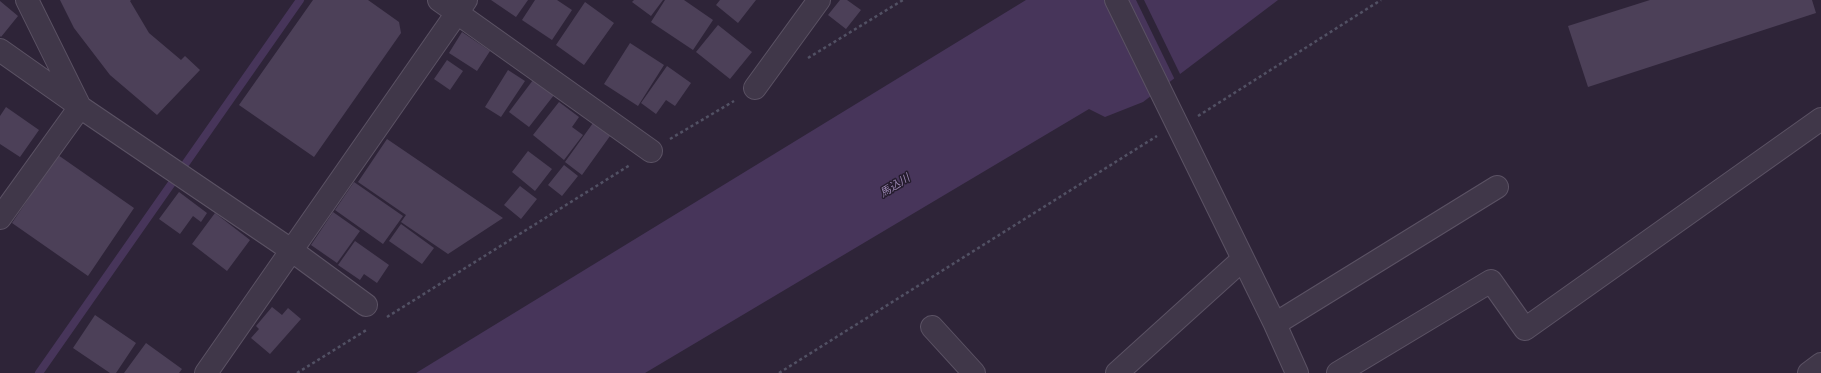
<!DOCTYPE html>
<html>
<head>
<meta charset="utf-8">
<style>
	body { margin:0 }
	canvas { display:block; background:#2e2438 }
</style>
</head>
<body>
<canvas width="1821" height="373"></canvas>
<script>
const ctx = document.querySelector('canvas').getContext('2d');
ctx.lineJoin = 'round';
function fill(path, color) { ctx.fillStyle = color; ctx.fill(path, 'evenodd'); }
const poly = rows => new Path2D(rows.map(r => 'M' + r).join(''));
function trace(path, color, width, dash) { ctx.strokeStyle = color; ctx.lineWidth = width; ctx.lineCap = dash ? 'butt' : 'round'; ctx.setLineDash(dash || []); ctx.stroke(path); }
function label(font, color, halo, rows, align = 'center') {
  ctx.font = font + ' "Fira Sans Condensed","Noto Sans JP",sans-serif'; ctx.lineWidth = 3; ctx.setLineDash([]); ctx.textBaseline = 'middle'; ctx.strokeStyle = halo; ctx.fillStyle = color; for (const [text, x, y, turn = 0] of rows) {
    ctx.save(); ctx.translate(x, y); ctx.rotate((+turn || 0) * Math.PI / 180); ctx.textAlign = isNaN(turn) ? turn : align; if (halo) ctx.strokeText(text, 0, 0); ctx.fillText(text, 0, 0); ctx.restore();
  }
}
fill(poly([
	[1026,0,1278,0,1143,102,1105,117,1089,109,645,373,416,373]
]), '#47355a');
fill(poly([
	[1136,0,1144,0,1181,76,1175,80]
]), '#2e2438');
trace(poly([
	[39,373,300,0]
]), '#47355a', 8);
fill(poly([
	[60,0,131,0,130,1,149,33,181,60,185,56,200,70,157,115,110,75,74,28],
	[313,0,368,0,399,22,401,33,314,157,239,105],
	[491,0,528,0,516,17],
	[535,0,557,0,572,10,552,40,522,20],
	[634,0,663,0,651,16,632,2],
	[665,0,684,0,713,20,693,50,651,22],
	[720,0,756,0,738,23,716,5],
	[840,0,847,0,861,10,846,29,828,15],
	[1650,0,1812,0,1816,13,1588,87,1568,26],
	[0,1,18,16,1,37,0,36],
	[585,2,614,23,584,65,556,45],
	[718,25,752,52,730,79,696,52],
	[462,32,490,51,477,71,449,53],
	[630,43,664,65,638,106,604,84],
	[447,60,463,71,450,90,434,79],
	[667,66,691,83,675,106,666,100,656,114,641,103],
	[508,70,525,81,501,117,485,107],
	[533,80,554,95,529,127,509,112],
	[559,102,579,117,572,127,583,135,564,160,533,135],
	[6,107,39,130,20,157,0,144,0,116],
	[593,123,610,136,582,175,565,162],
	[387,139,503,218,448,254,401,222,406,215,358,182],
	[528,151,552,169,535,191,512,172],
	[58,155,134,208,88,276,12,223],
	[564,165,578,176,562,196,548,185],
	[354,182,403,216,383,244,335,210],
	[520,186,537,199,521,219,504,205],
	[179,192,207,213,201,222,193,216,180,234,159,219],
	[333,212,360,231,337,263,311,245],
	[215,213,250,240,227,271,192,244],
	[401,224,434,248,422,264,389,241],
	[355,241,389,265,377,283,364,274,360,280,338,265],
	[272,307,282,315,288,308,301,319,270,354,251,338,259,329,256,326],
	[95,315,136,343,116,373,110,373,73,348],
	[146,343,182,369,179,373,124,373]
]), '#4c4058');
const minor = poly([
	[27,0,80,107],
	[439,0,651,151],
	[1116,0,1275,324,1297,373],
	[0,50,78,105],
	[755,88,819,0],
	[0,218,80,107,291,250,366,305],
	[1275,324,1497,187],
	[932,327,974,373],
	[206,373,466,0],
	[1117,373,1242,260],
	[1338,373,1491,281,1525,329,1821,119],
	[1809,373,1821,364]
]);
trace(minor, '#5b5264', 24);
trace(poly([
	[808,58,903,0],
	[1198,116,1381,0],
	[670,139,734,101],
	[387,317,630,165],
	[297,373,368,329],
	[779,373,1157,136]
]), '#525164', 2.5, [3, 3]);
trace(minor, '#403749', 22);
label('italic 11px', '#9884af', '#251c2e', [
	["馬込川",895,186,-32]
]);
</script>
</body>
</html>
